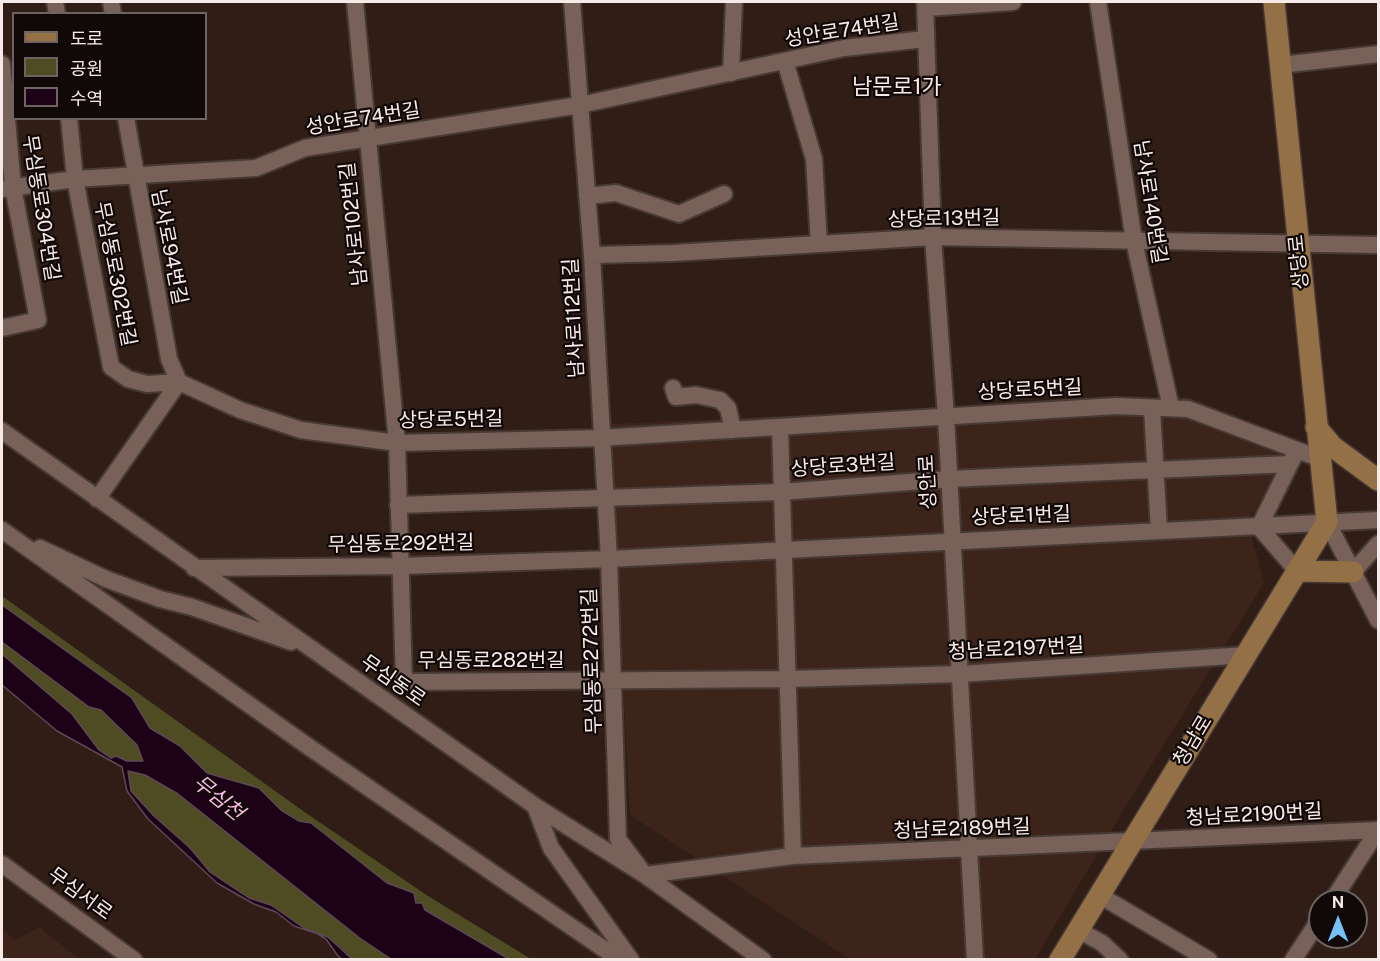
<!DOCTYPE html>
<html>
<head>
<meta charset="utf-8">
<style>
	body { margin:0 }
	#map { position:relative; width:1380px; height:961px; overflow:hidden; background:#2f1d16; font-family:"Public Sans","Noto Sans KR",sans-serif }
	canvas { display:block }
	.frame { position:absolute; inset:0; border:3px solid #f7eae6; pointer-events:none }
	.legend { position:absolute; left:12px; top:12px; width:195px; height:108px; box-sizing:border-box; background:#110907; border:2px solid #6d6360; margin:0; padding:8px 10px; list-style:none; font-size:18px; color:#f7eae6 }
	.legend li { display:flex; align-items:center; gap:12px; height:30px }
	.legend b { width:30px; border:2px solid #6d6360 }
	.north { position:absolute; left:1308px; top:889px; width:60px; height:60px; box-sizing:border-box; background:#110907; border:2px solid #6d6360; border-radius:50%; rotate:0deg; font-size:16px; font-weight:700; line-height:24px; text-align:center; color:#f7eae6 }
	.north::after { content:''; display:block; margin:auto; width:21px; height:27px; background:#77bff7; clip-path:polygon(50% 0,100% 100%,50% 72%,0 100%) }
</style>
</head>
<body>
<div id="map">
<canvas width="1380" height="961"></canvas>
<div class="frame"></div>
<ul class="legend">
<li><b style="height:8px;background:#947047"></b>도로</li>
<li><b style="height:16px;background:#4f4c24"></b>공원</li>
<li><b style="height:16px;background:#1d0217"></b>수역</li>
</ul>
<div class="north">N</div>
</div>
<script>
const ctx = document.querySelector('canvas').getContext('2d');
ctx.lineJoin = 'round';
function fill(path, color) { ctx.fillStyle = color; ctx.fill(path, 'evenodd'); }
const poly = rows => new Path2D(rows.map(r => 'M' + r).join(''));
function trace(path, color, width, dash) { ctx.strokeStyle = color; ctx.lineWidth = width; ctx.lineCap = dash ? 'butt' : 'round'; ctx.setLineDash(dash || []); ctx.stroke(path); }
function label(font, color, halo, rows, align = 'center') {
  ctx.font = font + ' "Public Sans","Noto Sans KR",sans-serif'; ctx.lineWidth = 4.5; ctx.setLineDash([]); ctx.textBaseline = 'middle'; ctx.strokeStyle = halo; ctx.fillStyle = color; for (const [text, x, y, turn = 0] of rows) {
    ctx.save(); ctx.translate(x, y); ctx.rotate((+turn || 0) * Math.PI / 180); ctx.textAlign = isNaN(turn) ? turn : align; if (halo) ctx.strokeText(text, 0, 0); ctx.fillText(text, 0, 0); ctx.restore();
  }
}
fill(poly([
	[1189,397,1282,436,1286,459,1250,518,1253,543,1264,583,1124,809,1035,959,850,959,630,815,609,424],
	[39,927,79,959,80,959,2,959,2,929,15,940]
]), '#3c241b');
fill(poly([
	[2,596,306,813,428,896,531,959,509,959,424,910,417,903,414,893,387,883,311,823,299,821,281,810,259,788,207,773,180,746,150,728,132,698,2,605],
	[2,642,89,707,101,710,137,745,143,761,127,761,116,756,111,758,99,750,72,714,2,654],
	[127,770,145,775,178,794,361,939,391,959,352,959,328,937,304,928,271,905,249,898,210,872,190,848,153,815,131,791]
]), '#4f4c24');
const water = poly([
	[2,605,132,698,150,728,180,746,207,773,259,788,281,810,299,821,311,823,387,883,414,893,416,903,422,903,425,910,509,959,391,959,361,939,178,794,145,775,128,771,131,791,153,815,190,848,210,872,249,898,271,905,304,928,328,937,352,959,342,959,338,956,326,939,318,934,294,926,276,912,254,904,217,883,148,819,127,791,122,767,57,731,2,685,2,654,72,714,99,750,111,758,116,756,127,761,143,761,137,745,101,710,89,707,2,642,2,605]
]);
fill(water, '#1d0217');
trace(water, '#5e4855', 1.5);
const minor = poly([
	[55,2,57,14],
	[111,2,113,14],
	[355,2,397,443,404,682],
	[572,2,592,255,609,559,618,839,645,875,793,856,1378,830],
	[925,2,933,237,946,416,975,960],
	[1098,2,1134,241,1171,408],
	[926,8,1013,2],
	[785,61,814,159,819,244],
	[2,64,13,187,38,320,2,328],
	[1280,65,1378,54],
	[731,73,734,2],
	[69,118,75,179,111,367,128,379,147,384,179,382,240,410,301,430,397,443,600,438,1116,406,1188,409,1321,459],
	[126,118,169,359,179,382],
	[2,189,75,179,256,168,305,148,580,105,844,48,925,39],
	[587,196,616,193,679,214,724,194],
	[592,255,673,253,933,237,1378,245],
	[673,388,676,397,696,395,720,400,728,408,733,430],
	[1152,408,1159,531],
	[780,427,793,856],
	[2,431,535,806,645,875,763,960],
	[1294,456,1259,527,1297,571],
	[97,499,179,382],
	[398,505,781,492,949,479,1290,464],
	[1327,522,1378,620],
	[2,530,309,747,620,960],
	[40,548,106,579,160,599,192,607,291,642],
	[194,568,401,566,609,559,1378,520],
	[1353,572,1378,544],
	[404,682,789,679,960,674,1246,655],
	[535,806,551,848,631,960],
	[2,864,134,960],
	[1099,895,1209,960],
	[1332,901,1378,830],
	[1078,930,1102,943,1120,960],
	[1293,960,1320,919]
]);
const major = poly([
	[1316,427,1333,447,1378,480],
	[1297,571,1353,572],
	[1060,960,1327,522,1274,2]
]);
trace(minor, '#483935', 20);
trace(major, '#483935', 24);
trace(minor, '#776159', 16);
trace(major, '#947047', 21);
label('20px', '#f7eae6', '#110907', [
	["성안로74번길",842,31,-9],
	["성안로74번길",363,119,-9],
	["남사로140번길",1150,202,81],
	["무심동로304번길",41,208,81],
	["상당로13번길",944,219,-1],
	["남사로102번길",354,224,-96],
	["남사로94번길",169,247,79],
	["상당로",1299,262,-96],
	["무심동로302번길",115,274,79],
	["남사로112번길",574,318,-93],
	["상당로5번길",1030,390,-3],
	["상당로5번길",451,420,-1],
	["상당로3번길",843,466,-4],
	["성안로",928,482,-93],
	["상당로1번길",1021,516,-2],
	["무심동로292번길",401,544,-1],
	["청남로2197번길",1016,649,-3],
	["무심동로282번길",491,661],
	["무심동로272번길",592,661,-92],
	["무심동로",393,681,35],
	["청남로",1193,741,-59],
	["청남로2190번길",1254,815,-3],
	["청남로2189번길",962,829,-2],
	["무심서로",80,894,36]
]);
label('italic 21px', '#f7b8e4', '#110907', [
	["무심천",218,798,39]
]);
label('22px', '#f7eae6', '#110907', [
	["남문로1가",897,87]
]);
</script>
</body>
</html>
